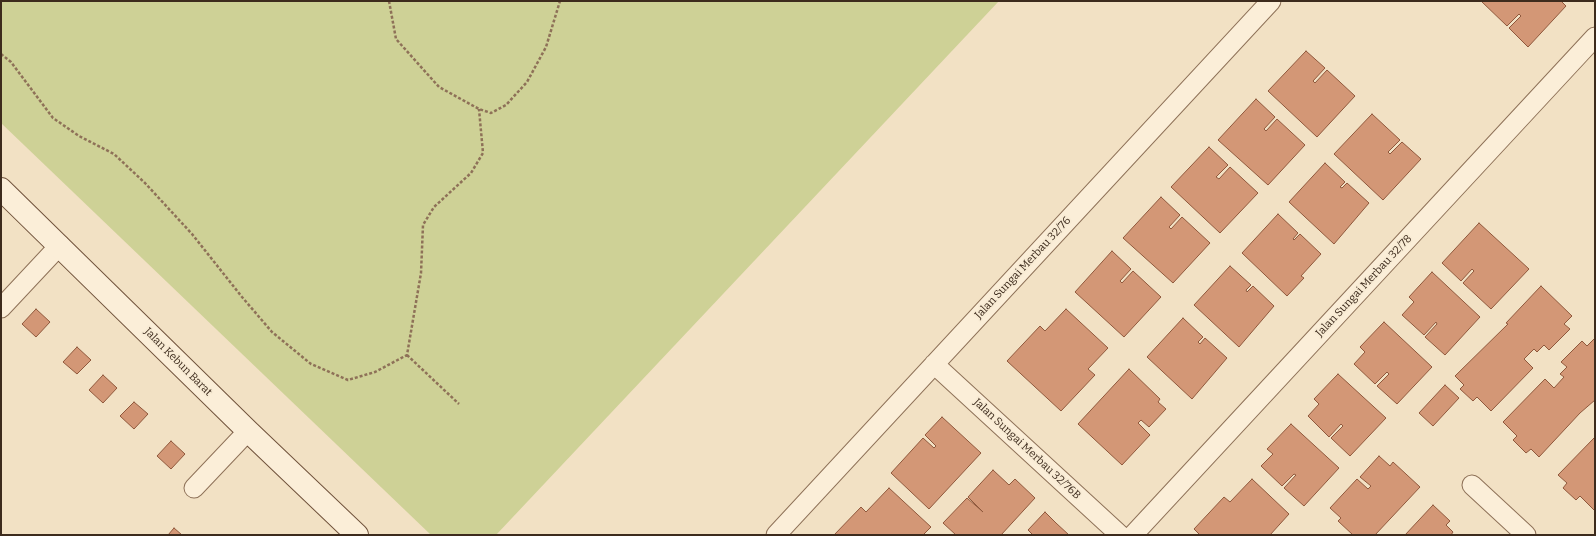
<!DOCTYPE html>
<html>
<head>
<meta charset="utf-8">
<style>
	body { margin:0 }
	#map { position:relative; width:1596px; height:536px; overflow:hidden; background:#f2e1c4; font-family:Bitter,serif }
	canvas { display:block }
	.frame { position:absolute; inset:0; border:2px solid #3d2b1d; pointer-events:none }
</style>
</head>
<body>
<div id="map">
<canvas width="1596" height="536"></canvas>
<div class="frame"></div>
</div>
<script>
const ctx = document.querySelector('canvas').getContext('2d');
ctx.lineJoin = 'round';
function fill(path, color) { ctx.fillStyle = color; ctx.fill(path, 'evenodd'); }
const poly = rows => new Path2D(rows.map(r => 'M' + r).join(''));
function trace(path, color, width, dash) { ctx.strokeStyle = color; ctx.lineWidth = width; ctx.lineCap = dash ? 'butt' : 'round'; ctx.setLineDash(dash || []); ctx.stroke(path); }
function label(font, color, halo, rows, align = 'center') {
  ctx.font = font + ' Bitter,serif'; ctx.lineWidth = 3.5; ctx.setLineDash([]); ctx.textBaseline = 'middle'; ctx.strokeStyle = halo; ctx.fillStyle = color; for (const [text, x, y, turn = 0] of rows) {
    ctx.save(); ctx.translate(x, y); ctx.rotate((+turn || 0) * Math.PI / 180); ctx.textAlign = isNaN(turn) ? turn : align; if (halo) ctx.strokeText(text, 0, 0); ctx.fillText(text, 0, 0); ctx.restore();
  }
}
fill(poly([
	[1,1,999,1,496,535,431,535,1,123]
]), '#ced196');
const building = poly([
	[1481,1,1561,1,1566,6,1528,47,1509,28,1521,16,1519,14,1507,26,1481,1],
	[1306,51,1325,68,1313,81,1315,83,1327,70,1355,96,1317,137,1268,91,1306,51],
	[1256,99,1275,117,1264,129,1266,131,1277,119,1305,145,1268,185,1218,140,1256,99],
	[1372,114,1400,140,1388,152,1390,154,1402,142,1421,159,1383,200,1334,154,1372,114],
	[1209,147,1228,165,1216,177,1219,179,1230,167,1258,193,1220,233,1171,187,1209,147],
	[1325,163,1345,182,1340,187,1342,188,1347,183,1369,203,1334,244,1289,202,1325,163],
	[1161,197,1180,215,1169,227,1171,229,1182,217,1210,243,1173,283,1123,238,1161,197],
	[1278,214,1298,233,1293,239,1294,240,1300,234,1321,254,1301,276,1304,278,1287,296,1242,253,1278,214],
	[1479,223,1529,269,1491,309,1463,283,1474,271,1472,269,1461,281,1442,263,1479,223],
	[1112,251,1131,269,1120,281,1122,283,1133,271,1161,297,1124,337,1075,292,1112,251],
	[1230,266,1251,285,1246,290,1247,292,1253,286,1274,306,1239,347,1194,305,1230,266],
	[1432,272,1480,317,1445,355,1425,337,1437,324,1436,322,1424,335,1402,315,1414,302,1409,297,1432,272],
	[1541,286,1572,316,1564,324,1570,329,1549,350,1544,345,1537,352,1534,349,1524,359,1533,368,1491,411,1477,397,1473,401,1460,389,1464,385,1455,376,1508,324,1506,323,1541,286],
	[36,309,50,322,36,337,22,324,36,309],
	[1066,309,1108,348,1088,369,1095,375,1061,411,1007,361,1040,326,1045,331,1066,309],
	[1183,318,1203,337,1198,342,1200,344,1205,338,1227,358,1192,399,1147,357,1183,318],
	[1384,322,1432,367,1397,404,1377,386,1389,374,1387,372,1375,384,1354,364,1365,352,1360,347,1384,322],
	[1595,338,1595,400,1580,413,1539,457,1531,449,1526,453,1513,440,1517,436,1503,422,1545,379,1554,388,1564,377,1560,374,1567,367,1561,362,1582,341,1587,346,1595,338],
	[77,347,91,360,77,374,63,362,77,347],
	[1129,369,1160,399,1158,402,1166,409,1149,427,1141,420,1138,423,1150,435,1122,465,1078,424,1129,369],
	[1338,374,1386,418,1350,456,1331,438,1343,426,1341,424,1329,437,1308,416,1319,404,1314,399,1338,374],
	[103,375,117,388,103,403,89,390,103,375],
	[1445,385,1459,398,1433,426,1419,413,1445,385],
	[134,402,148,414,134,429,120,416,134,402],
	[942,417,981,453,929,509,891,473,923,438,934,448,936,446,925,435,942,417],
	[1291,424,1339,468,1304,506,1284,488,1296,475,1294,474,1282,486,1261,466,1273,454,1267,449,1291,424],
	[1595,437,1595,509,1594,510,1580,496,1576,500,1563,488,1567,483,1558,475,1595,437],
	[171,441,185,454,171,469,157,456,171,441],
	[1379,456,1390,466,1393,462,1420,487,1375,535,1353,535,1338,521,1341,518,1330,508,1357,479,1368,489,1371,486,1360,477,1379,456],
	[993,470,1009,485,1015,479,1035,498,1001,535,956,535,943,523,967,498,983,512,968,497,993,470],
	[1252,479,1289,514,1270,535,1200,535,1194,529,1224,497,1230,502,1252,479],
	[889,488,931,527,923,535,834,535,861,507,866,512,889,488],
	[1433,505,1450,521,1446,525,1453,532,1451,535,1405,535,1433,505],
	[1045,512,1056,523,1069,535,1033,535,1028,530,1045,512],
	[174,528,182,535,168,535,174,528]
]);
fill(building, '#d39776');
trace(building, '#8f583c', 1);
const street = poly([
	[1,308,60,245],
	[934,364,1120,535],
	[1472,485,1526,535],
	[194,488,248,431],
	[776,535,1271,1],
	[1133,535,1595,37]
]);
const secondary = poly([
	[1,189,248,431,357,535]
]);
trace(street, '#8e7158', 21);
trace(secondary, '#70523b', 24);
trace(poly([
	[389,1,396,39,439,87,479,109,491,113,506,105,527,82,546,47,560,1],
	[1,54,11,62,53,118,79,136,114,154,145,183,192,234,242,297,272,332,311,364,348,380,375,372,407,355,421,273,423,225,434,207,471,173,483,153,479,109],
	[407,355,459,404]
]), '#8e7158', 2.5, [3, 2]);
trace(street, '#fbeed8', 19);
trace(secondary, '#fbeed8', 22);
label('11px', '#3d2b1d', '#f8ebd4', [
	["Jalan Sungai Merbau 32/76",1023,268,-47],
	["Jalan Sungai Merbau 32/78",1364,286,-47],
	["Jalan Kebun Barat",178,362,45],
	["Jalan Sungai Merbau 32/76B",1027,449,43]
]);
</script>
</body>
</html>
